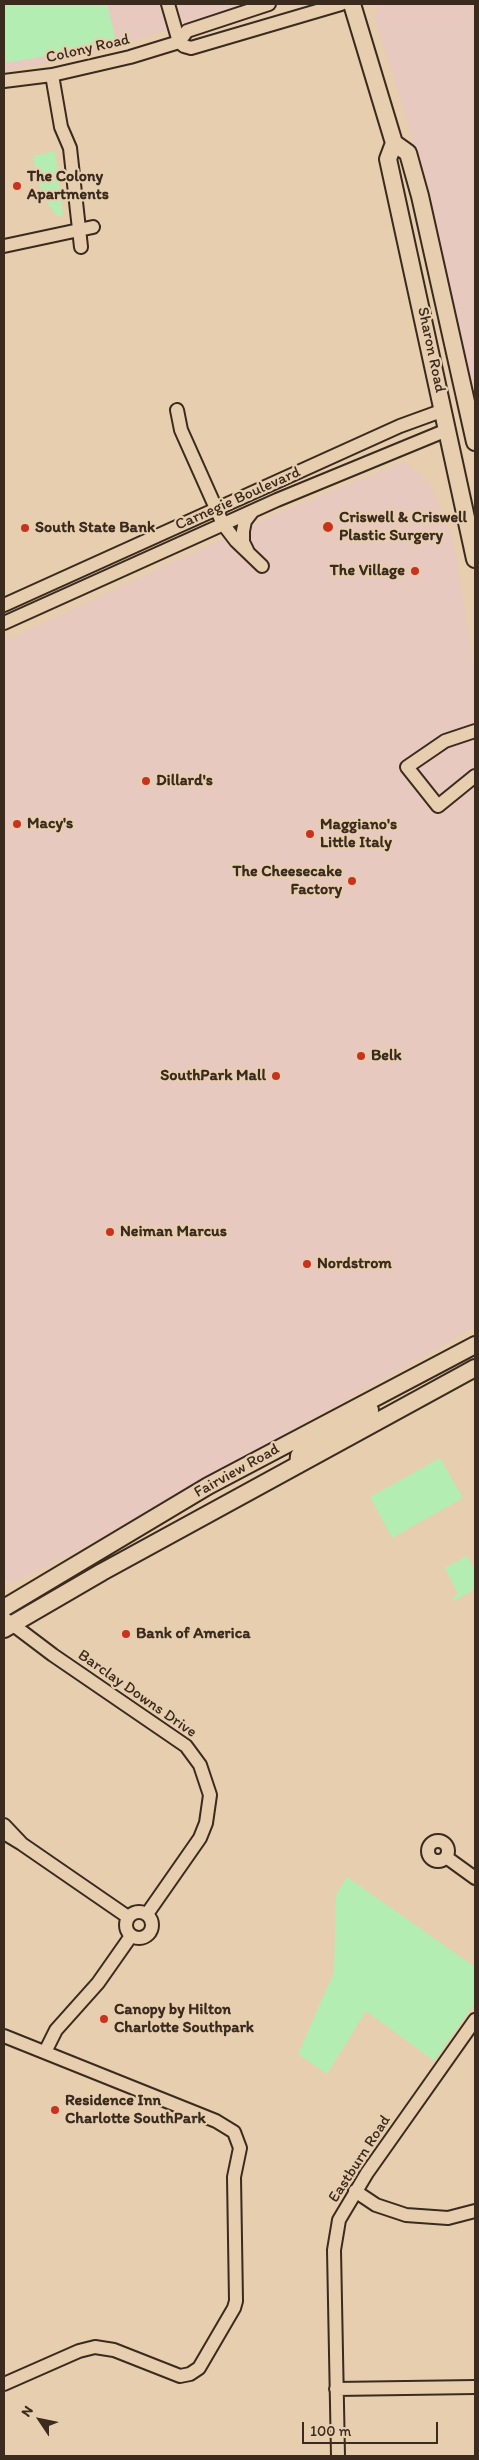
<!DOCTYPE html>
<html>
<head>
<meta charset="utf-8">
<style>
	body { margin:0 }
	#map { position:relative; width:479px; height:2460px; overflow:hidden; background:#e7ceaf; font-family:Itim,sans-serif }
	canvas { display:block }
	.frame { position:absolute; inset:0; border:5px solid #3b2a1e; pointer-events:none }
	.north { position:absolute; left:15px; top:2395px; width:50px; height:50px; -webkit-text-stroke:4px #e7ceaf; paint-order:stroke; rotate:304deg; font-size:14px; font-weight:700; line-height:20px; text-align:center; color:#3b2a1e }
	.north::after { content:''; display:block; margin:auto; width:18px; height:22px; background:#3b2a1e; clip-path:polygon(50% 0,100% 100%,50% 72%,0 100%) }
	.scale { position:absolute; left:302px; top:2422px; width:136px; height:22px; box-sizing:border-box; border:2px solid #3b2a1e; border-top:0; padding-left:6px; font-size:15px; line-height:18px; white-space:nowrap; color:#3b2a1e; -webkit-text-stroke:4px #e7ceaf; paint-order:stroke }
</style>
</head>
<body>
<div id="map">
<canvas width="479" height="2460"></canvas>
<div class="frame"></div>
<div class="north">N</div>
<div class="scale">100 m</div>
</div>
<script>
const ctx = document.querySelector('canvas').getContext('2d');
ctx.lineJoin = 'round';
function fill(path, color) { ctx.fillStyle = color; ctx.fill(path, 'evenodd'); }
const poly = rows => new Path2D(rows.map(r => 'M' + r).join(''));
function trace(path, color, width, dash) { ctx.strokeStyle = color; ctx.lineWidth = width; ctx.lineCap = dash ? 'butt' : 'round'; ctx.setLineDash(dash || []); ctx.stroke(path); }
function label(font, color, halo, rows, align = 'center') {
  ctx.font = font + ' Itim,sans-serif'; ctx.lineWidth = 4.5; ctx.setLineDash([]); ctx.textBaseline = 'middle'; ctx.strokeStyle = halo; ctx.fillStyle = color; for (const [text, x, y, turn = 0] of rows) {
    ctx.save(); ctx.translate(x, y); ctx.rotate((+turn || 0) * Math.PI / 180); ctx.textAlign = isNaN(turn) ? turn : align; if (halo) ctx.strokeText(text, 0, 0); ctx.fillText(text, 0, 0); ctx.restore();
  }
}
fill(poly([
	[4,4,250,4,74,59,4,70],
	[379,4,475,4,475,388,469,376,447,276,409,126,376,21,375,14],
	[406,461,430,485,452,534,475,674,475,1327,76,1552,11,1583,4,1579,4,641,278,513]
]), '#e7c9bf');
fill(poly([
	[4,4,107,4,115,37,111,44,100,47,4,63],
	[55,151,63,215,57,216,46,201,38,182,33,156],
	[440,1458,463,1498,392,1538,370,1497],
	[467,1556,475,1571,475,1589,454,1601,452,1598,458,1594,445,1568],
	[347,1877,475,1967,475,2003,434,2061,366,2011,327,2074,298,2054,334,1972,336,1895]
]), '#b4edb1');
const minor = poly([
	[168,4,179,42],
	[179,42,184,46,191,48,341,4],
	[52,75,61,127,70,148,81,247],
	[4,81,52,75,130,57,179,42,187,31,269,4],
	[4,246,93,227],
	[177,410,181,430,223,524,236,541,262,566],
	[247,550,243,542,243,531,245,521,252,512],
	[4,605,400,426,444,410],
	[4,623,277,500,447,430],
	[475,731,445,741,407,767,438,806,475,776],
	[4,1618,53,1655,186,1746,200,1765,210,1795,206,1823,200,1838,147,1914],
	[4,1825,22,1844,4,1833],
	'428 1851a10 10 0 1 1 20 0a10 10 0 1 1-20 0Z',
	[22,1844,128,1917],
	[446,1857,475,1878],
	'126 1925a13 13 0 1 1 26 0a13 13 0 1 1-26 0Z',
	[4,2036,216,2121,234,2132,240,2148,234,2177,236,2301,234,2308,199,2368,190,2374,180,2376,114,2350,95,2347,79,2351,4,2384],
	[45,2052,56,2030,98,1983,131,1936],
	[355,2191,376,2205,406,2215,448,2218,475,2211],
	[336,2389,475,2387],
	[338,2456,334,2250,339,2220,367,2173,475,2020]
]);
const major = poly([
	[352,4,394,143,388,159,475,559],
	[394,143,408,153,420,196,475,442],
	[298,1465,299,1456,304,1449,370,1410],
	[4,1608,208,1486,475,1345],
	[4,1629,102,1572,475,1368]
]);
trace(minor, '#3b2a1e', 16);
trace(major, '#3b2a1e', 20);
trace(minor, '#e7ceaf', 12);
trace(major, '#e7ceaf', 16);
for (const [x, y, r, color] of [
	[17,186,5,"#c8321e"],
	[328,527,6,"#c8321e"],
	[25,528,5,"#c8321e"],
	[415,571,5,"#c8321e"],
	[146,781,5,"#c8321e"],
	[17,824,5,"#c8321e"],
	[310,834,5,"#c8321e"],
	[352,881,5,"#c8321e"],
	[361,1056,5,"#c8321e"],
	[276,1076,5,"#c8321e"],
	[110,1232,5,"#c8321e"],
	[307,1264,5,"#c8321e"],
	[126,1634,5,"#c8321e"],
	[104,2019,5,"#c8321e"],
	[55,2110,5,"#c8321e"]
]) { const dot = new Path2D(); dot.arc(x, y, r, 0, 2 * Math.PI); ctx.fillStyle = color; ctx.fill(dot); trace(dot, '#e7ceaf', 2); }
label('16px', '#3b2a1e', '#e7ceaf', [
	["Colony Road",88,49,-13],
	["Sharon Road",431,350,78],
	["Carnegie Boulevard",238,499,-24],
	["Fairview Road",237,1471,-29],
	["Barclay Downs Drive",137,1694,35],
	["Eastburn Road",360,2159,-57]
]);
label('bold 16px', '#3b2a1e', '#e7ceaf', [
	["The Colony",27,177],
	["Apartments",27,195],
	["Criswell & Criswell",339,518],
	["Plastic Surgery",339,536],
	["South State Bank",35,528],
	["The Village",405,571,"right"],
	["Dillard's",156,781],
	["Macy's",27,824],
	["Maggiano's",320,825],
	["Little Italy",320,843],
	["The Cheesecake",342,872,"right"],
	["Factory",342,890,"right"],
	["Belk",371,1056],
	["SouthPark Mall",266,1076,"right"],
	["Neiman Marcus",120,1232],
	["Nordstrom",317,1264],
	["Bank of America",136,1634],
	["Canopy by Hilton",114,2010],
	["Charlotte Southpark",114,2028],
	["Residence Inn",65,2101],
	["Charlotte SouthPark",65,2119]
], 'left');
</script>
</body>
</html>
